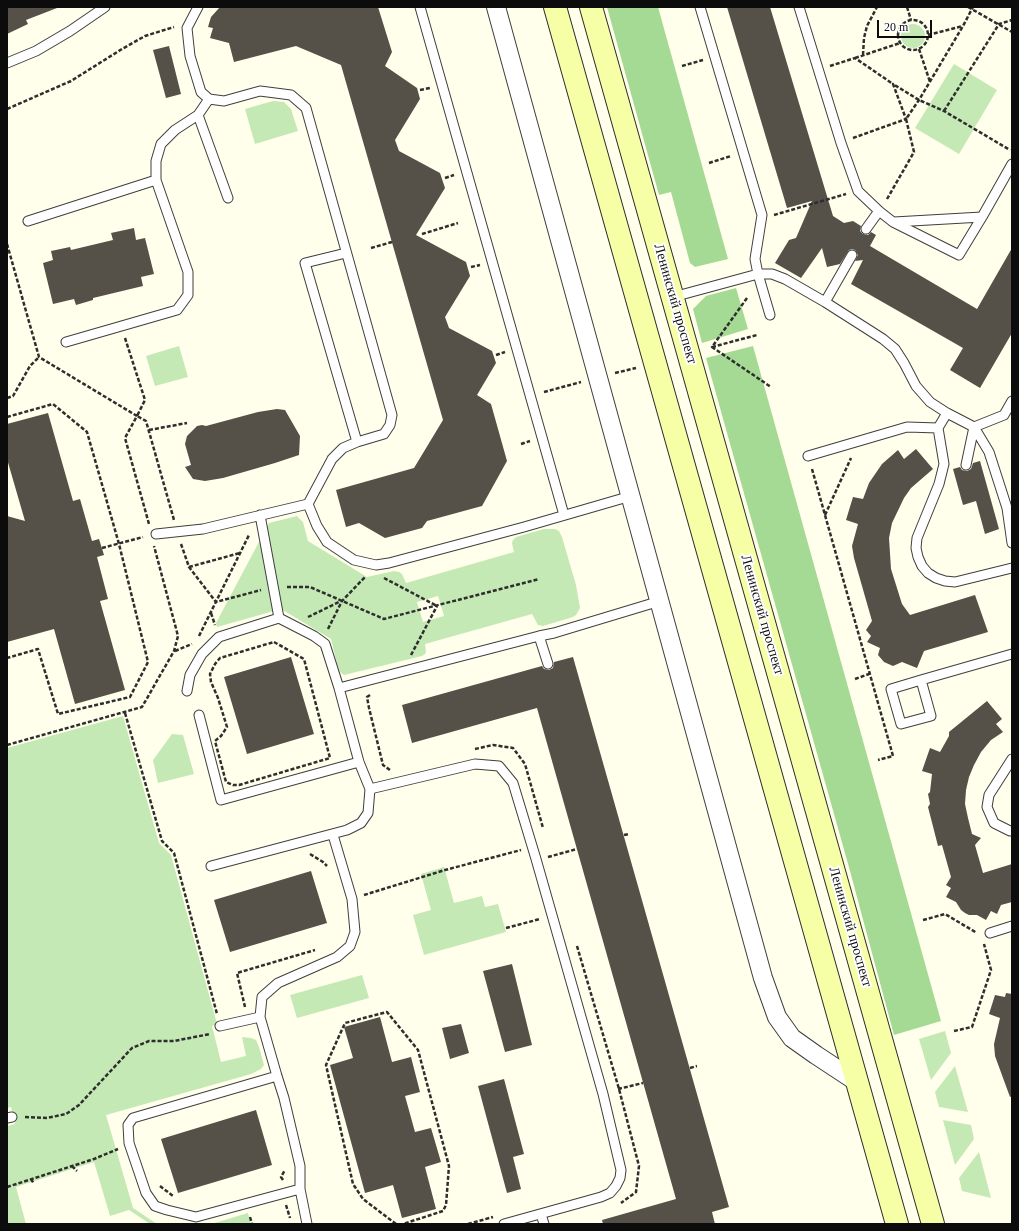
<!DOCTYPE html>
<html>
<head>
<meta charset="utf-8">
<style>
	body { margin:0 }
	#map { position:relative; width:1019px; height:1231px; overflow:hidden; background:#ffffeb; font-family:"Times New Roman",serif }
	canvas { display:block }
	.frame { position:absolute; inset:0; border:8px solid #0c0c0c; pointer-events:none }
	.scale { position:absolute; left:877px; top:20px; width:55px; height:18px; box-sizing:border-box; border:2px solid #0c0c0c; border-top:0; padding-left:5px; font-size:12px; line-height:14px; white-space:nowrap; color:#0c0c0c; -webkit-text-stroke:3px #fff; paint-order:stroke }
</style>
</head>
<body>
<div id="map">
<canvas width="1019" height="1231"></canvas>
<div class="frame"></div>
<div class="scale">20 m</div>
</div>
<script>
const ctx = document.querySelector('canvas').getContext('2d');
ctx.lineJoin = 'round';
function fill(path, color) { ctx.fillStyle = color; ctx.fill(path, 'evenodd'); }
const poly = rows => new Path2D(rows.map(r => 'M' + r).join(''));
function trace(path, color, width, dash) { ctx.strokeStyle = color; ctx.lineWidth = width; ctx.lineCap = dash ? 'butt' : 'round'; ctx.setLineDash(dash || []); ctx.stroke(path); }
function label(font, color, halo, rows, align = 'center') {
  ctx.font = font + ' "Times New Roman",serif'; ctx.lineWidth = 4; ctx.setLineDash([]); ctx.textBaseline = 'middle'; ctx.strokeStyle = halo; ctx.fillStyle = color; for (const [text, x, y, turn = 0] of rows) {
    ctx.save(); ctx.translate(x, y); ctx.rotate((+turn || 0) * Math.PI / 180); ctx.textAlign = isNaN(turn) ? turn : align; if (halo) ctx.strokeText(text, 0, 0); ctx.fillText(text, 0, 0); ctx.restore();
  }
}
fill(poly([
	'901 36a12 12 0 1 1 24 0a12 12 0 1 1-24 0Z',
	[954,64,997,90,959,154,915,128],
	[273,101,284,102,291,109,298,131,255,144,245,109],
	[179,346,188,377,155,386,146,356],
	[297,516,303,522,308,541,367,577,394,571,399,572,402,574,406,583,514,552,512,543,513,540,516,537,544,529,555,529,559,531,562,537,576,585,580,608,576,615,573,617,543,626,538,625,532,614,425,644,426,652,425,654,422,656,344,675,340,672,337,664,331,639,281,609,217,627,216,623,269,523],
	[438,596,444,616,423,622,417,602],
	[123,716,159,843,171,855,217,1024,212,1026,221,1062,246,1056,242,1037,251,1038,256,1040,259,1047,264,1065,261,1069,251,1074,106,1115,133,1208,157,1224,150,1224,129,1210,110,1216,94,1162,16,1187,26,1224,7,1224,7,1126,15,1124,11,1107,7,1108,7,748],
	[172,734,183,735,194,774,158,783,153,760],
	[444,867,454,903,482,896,485,907,498,904,506,932,424,955,413,915,431,910,421,874],
	[362,975,369,998,297,1018,290,995],
	[945,1031,951,1053,931,1080,919,1039],
	[955,1066,968,1112,939,1107,935,1092],
	[943,1120,971,1125,974,1139,955,1165],
	[979,1152,991,1198,962,1191,959,1178],
	[248,1213,251,1224,211,1224]
]), '#c5e9b5');
fill(poly([
	[607,7,658,7,728,259,695,267,690,263,671,192,659,195],
	[736,288,748,329,702,343,693,309,706,296],
	[753,346,941,1021,894,1035,850,871,706,358]
]), '#a4da94');
fill(poly([
	[7,7,57,7,57,8,26,20,28,24,7,34],
	[220,7,378,7,392,52,385,66,417,88,420,99,395,140,399,151,440,173,445,188,416,235,466,262,470,276,445,317,449,328,492,351,496,363,477,395,491,404,507,461,482,506,427,521,422,528,385,538,359,523,346,527,336,490,414,468,443,420,341,65,296,46,234,62,229,43,210,38,213,28,208,27,211,17],
	[727,7,770,7,833,216,844,223,853,221,861,226,860,231,863,234,868,235,871,232,876,235,870,246,977,309,1012,248,1012,333,980,388,950,370,963,348,851,284,863,260,855,261,858,255,855,250,852,249,849,250,840,264,827,267,822,248,801,278,775,263,789,240,796,238,812,201,787,208],
	[169,46,181,94,166,98,153,50],
	[134,228,136,240,145,238,154,274,141,277,143,286,93,298,93,300,76,305,74,299,53,304,43,263,53,260,51,251,70,247,71,250,113,240,111,233],
	[277,409,285,410,300,436,299,455,275,463,223,478,205,481,193,479,185,467,191,465,185,444,187,436,197,426,202,425,206,426,258,412],
	[48,413,73,501,80,499,92,541,99,539,104,555,97,557,108,599,100,601,125,690,75,704,54,629,7,642,7,516,25,521,7,459,7,424],
	[916,449,933,469,911,488,904,498,892,523,889,538,891,569,902,604,910,615,975,595,988,632,924,651,917,668,902,662,893,666,884,662,878,655,880,648,867,642,871,636,866,630,872,621,854,558,852,546,858,524,846,520,853,497,863,499,869,483,882,464,898,450,904,459],
	[980,461,999,529,985,534,976,501,963,505,953,469,960,467,962,470,967,471,971,469,973,463],
	[291,657,314,734,247,754,224,677],
	[573,657,729,1207,712,1212,715,1224,603,1224,602,1220,676,1199,537,708,412,743,402,705,542,666,544,669,549,670,553,668,554,662],
	[987,701,1002,719,996,724,1003,732,991,740,981,752,974,765,969,777,966,790,965,804,968,818,972,834,981,838,975,845,983,873,1012,864,1012,902,1001,905,997,914,991,911,986,920,977,915,969,915,965,913,961,910,956,902,946,897,951,888,946,885,951,877,942,845,938,846,928,807,930,804,928,794,930,792,932,774,922,771,930,748,940,752,949,736,949,732],
	[311,871,327,923,230,952,214,900],
	[512,964,532,1045,505,1052,483,971],
	[1006,993,1012,994,1012,1096,1010,1097,995,1056,994,1044,1000,1018,989,1014,995,995,1005,997],
	[380,1017,392,1062,411,1057,420,1092,405,1096,415,1132,431,1128,441,1162,425,1167,436,1209,402,1218,393,1185,365,1193,330,1065,353,1058,344,1027],
	[461,1024,469,1053,450,1059,442,1028],
	[504,1079,524,1154,513,1157,521,1189,507,1193,478,1086],
	[256,1110,272,1165,178,1193,161,1139]
]), '#555048');
const service = poly([
	[198,7,187,28,190,56,201,92,209,99,224,101,260,91,291,95,306,108,392,415,390,425,384,434,357,442,343,448,332,459,308,504],
	[420,7,564,515],
	[700,7,762,215,755,259,758,274,770,315],
	[799,7,841,143,858,191,879,211,893,222,959,255,982,217,1012,164],
	[7,63,36,51,70,31,105,7],
	[198,115,228,198],
	[28,221,156,180],
	[894,222,982,217],
	[866,229,879,211],
	[346,253,305,263,357,442],
	[673,297,758,274,772,274,785,279,825,302,883,339,895,349,904,363,916,386,930,402,947,413,974,427,989,452,1007,508,1012,543],
	[825,302,852,255],
	[66,342,177,310,188,295,188,272,156,180,156,161,161,144,175,130,198,115,209,99],
	[938,428,944,464,939,484,917,538,916,548,918,557,922,566,928,573,936,578,945,581,955,582,1012,568],
	[808,456,907,427,938,428,947,413],
	[966,465,974,427,1004,415,1012,401],
	[260,515,279,618],
	[156,534,203,529,308,504,317,526,327,542,354,560,376,565,389,563,524,527,631,496],
	[539,636,548,664],
	[921,680,931,716,901,724,891,689,921,680,1012,654],
	[339,688,539,636,554,633,660,601],
	[187,691,190,675,202,654,219,637,279,618,314,636,325,644,339,688,359,762,370,789,368,813,361,823,347,830,211,866],
	[199,715,221,800,359,762],
	[1012,759,989,795,987,807,994,823,1010,831,1012,831],
	[370,789,475,764,499,766,513,783,536,859,603,1094,621,1170,620,1178,616,1186,610,1193,601,1197,504,1224],
	[990,933,1012,926],
	[220,1026,260,1017],
	[277,1076,133,1118,128,1125,129,1143,146,1193,155,1206,167,1210,196,1217,300,1189],
	[7,1118,12,1117],
	[541,1214,544,1224],
	[307,1224,300,1189,300,1166,284,1098,277,1076,260,1017,262,997,278,983,337,957,350,946,355,932,352,899,333,835]
]);
const minor = poly([
	[496,7,763,978,777,1017,792,1038,816,1055,857,1082]
]);
const secondary = poly([
	[555,7,897,1224],
	[591,7,933,1224]
]);
trace(service, '#3f3f3f', 11);
trace(minor, '#3f3f3f', 20);
trace(secondary, '#2e2e2e', 24);
trace(poly([
	[907,7,911,20],
	[968,7,1012,32],
	'898 35a15 15 0 1 1 30 0a15 15 0 1 1-30 0Z',
	[928,35,963,26],
	[919,49,930,82],
	[863,55,864,38,867,26,877,7],
	[855,58,900,43],
	[682,66,703,60],
	[830,66,855,58,893,84],
	[420,90,430,88],
	[7,109,71,81,122,49,145,36,174,27],
	[944,111,999,24,1012,20],
	[853,138,906,119,893,84,919,100,944,111,1010,150],
	[709,163,731,156],
	[445,178,454,175],
	[887,199,914,152,906,119,919,100,963,26,973,7],
	[774,215,846,194],
	[422,234,458,223],
	[7,244,39,357,137,416,125,438,149,524],
	[371,248,392,242],
	[471,267,480,265],
	[747,298,712,347,771,387],
	[125,338,145,400,137,416,146,421,174,520],
	[712,347,757,335],
	[496,355,505,352],
	[615,373,636,368],
	[544,392,581,382],
	[7,398,13,396,30,366,39,357],
	[7,417,53,404,87,432,119,544,148,662,130,697,58,714,38,649,7,658],
	[149,430,187,423],
	[521,444,530,441],
	[812,469,893,756,878,760],
	[825,515,851,458],
	[181,544,189,567,216,602,261,590],
	[102,548,143,537],
	[189,567,240,553],
	[384,578,437,606],
	[287,587,310,587,384,619,539,579],
	[211,613,215,625],
	[308,617,341,601],
	[328,629,342,601,365,577],
	[199,636,249,535],
	[274,642,304,659,330,758,239,785,233,785,226,782,215,741,221,736,227,727,218,698,211,682,210,674,215,664,220,658,274,642],
	[175,651,192,644],
	[411,655,437,606],
	[855,679,869,674],
	[370,695,367,697,369,708,383,765,390,770],
	[125,713,162,841,174,853,217,1014],
	[7,745,142,707,174,651,178,636,154,546],
	[475,749,493,745,513,748,525,764,543,828],
	[624,835,629,834],
	[310,854,323,862,327,866],
	[548,857,577,849],
	[364,895,445,870,521,850],
	[923,920,945,914,977,933],
	[506,928,540,919],
	[577,946,619,1089,639,1166,636,1192,621,1203],
	[245,1007,237,973,315,950],
	[954,1031,972,1027,991,970,984,944],
	[690,1068,697,1066],
	[618,1089,643,1083],
	[25,1117,47,1118,66,1114,79,1105,132,1048,149,1041,174,1041,210,1034],
	[72,1166,77,1171],
	[31,1179,34,1184],
	[283,1180,281,1177,285,1170],
	[160,1186,173,1196],
	[7,1187,94,1159,118,1149],
	[286,1205,290,1218],
	[250,1217,252,1224],
	[396,1224,363,1199,353,1184,326,1065,345,1023,387,1012,418,1050,449,1166,446,1205,443,1211,403,1224],
	[468,1224,493,1217]
]), '#2e2e2e', 2.5, [4, 2]);
trace(service, '#fff', 9);
trace(minor, '#fff', 18);
trace(secondary, '#f6ffa6', 22);
label('14px', '#0c0c0c', '#fff', [
	["Ленинский проспект",675,304,74],
	["Ленинский проспект",762,615,74],
	["Ленинский проспект",850,927,74]
]);
</script>
</body>
</html>
